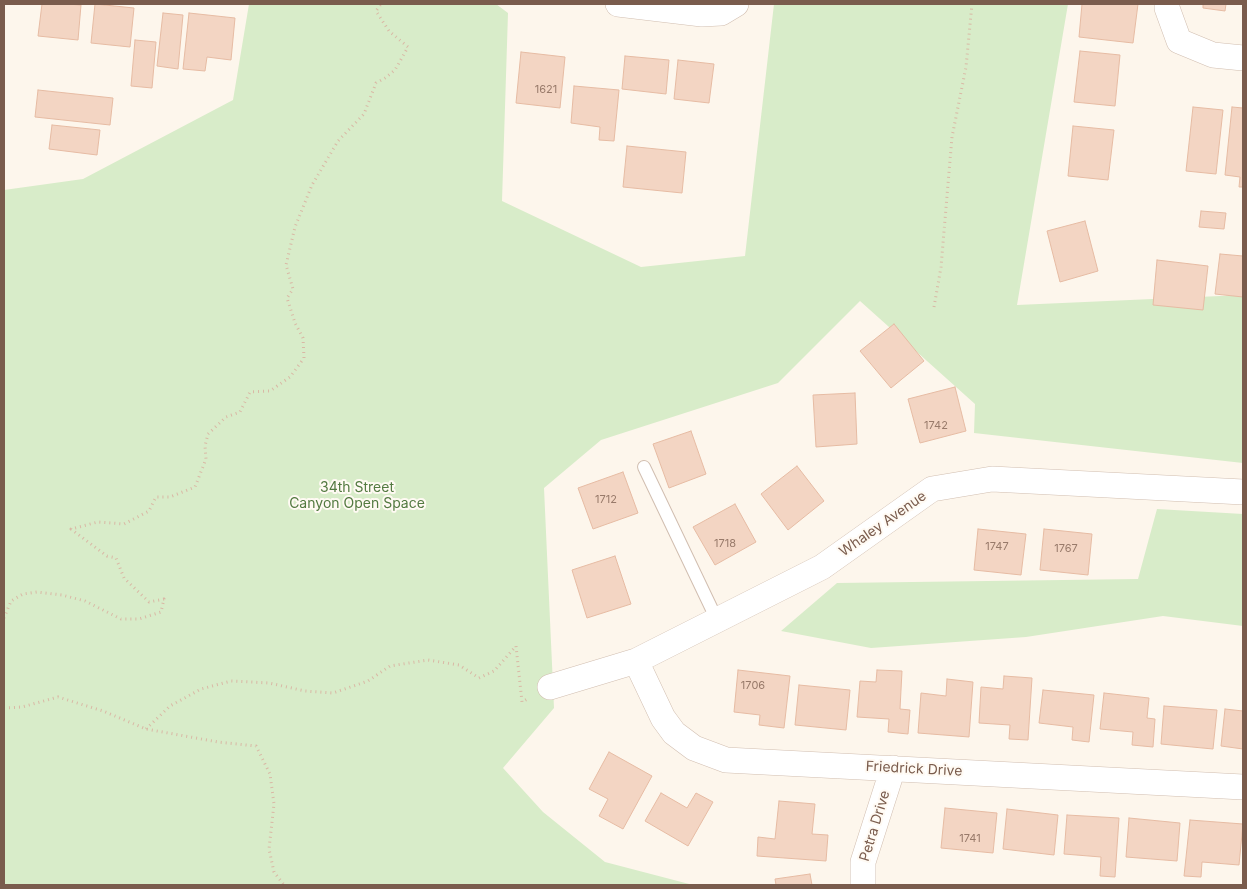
<!DOCTYPE html>
<html>
<head>
<meta charset="utf-8">
<style>
	body { margin:0 }
	#map { position:relative; width:1247px; height:889px; overflow:hidden; background:#fdf6ec; font-family:Inter,sans-serif }
	canvas { display:block }
	.frame { position:absolute; inset:0; border:5px solid #7a5c4d; pointer-events:none }
</style>
</head>
<body>
<div id="map">
<canvas width="1247" height="889"></canvas>
<div class="frame"></div>
</div>
<script>
const ctx = document.querySelector('canvas').getContext('2d');
ctx.lineJoin = 'round';
function fill(path, color) { ctx.fillStyle = color; ctx.fill(path, 'evenodd'); }
const poly = rows => new Path2D(rows.map(r => 'M' + r).join(''));
function trace(path, color, width, dash) { ctx.strokeStyle = color; ctx.lineWidth = width; ctx.lineCap = dash ? 'butt' : 'round'; ctx.setLineDash(dash || []); ctx.stroke(path); }
function label(font, color, halo, rows, align = 'center') {
  ctx.font = font + ' Inter,sans-serif'; ctx.lineWidth = 4; ctx.setLineDash([]); ctx.textBaseline = 'middle'; ctx.strokeStyle = halo; ctx.fillStyle = color; for (const [text, x, y, turn = 0] of rows) {
    ctx.save(); ctx.translate(x, y); ctx.rotate((+turn || 0) * Math.PI / 180); ctx.textAlign = isNaN(turn) ? turn : align; if (halo) ctx.strokeText(text, 0, 0); ctx.fillText(text, 0, 0); ctx.restore();
  }
}
fill(poly([
	[249,4,496,4,508,13,502,201,641,267,745,256,774,4,1068,4,1017,305,1243,295,1243,463,974,433,975,404,860,301,778,383,601,440,544,488,554,708,503,768,543,812,605,862,693,885,4,885,4,190,83,179,233,100],
	[1157,509,1243,514,1243,626,1163,616,1026,637,871,648,781,631,837,583,1138,579]
]), '#d8ecc9');
const building = poly([
	[42,4,67,4,81,5,78,40,38,36,42,4],
	[95,4,134,8,130,47,91,43,95,4],
	[1082,4,1138,4,1133,43,1079,37,1082,4],
	[1203,4,1226,4,1225,11,1203,8,1203,4],
	[163,13,183,15,178,69,157,66,163,13],
	[189,13,235,18,231,60,207,57,205,71,183,69,189,13],
	[135,40,156,42,152,88,131,86,135,40],
	[1080,51,1120,55,1115,106,1074,102,1080,51],
	[521,52,565,57,560,108,516,103,521,52],
	[625,56,669,60,666,94,622,89,625,56],
	[678,60,714,64,709,103,674,99,678,60],
	[574,86,619,90,614,141,599,140,600,127,571,123,574,86],
	[38,90,113,98,110,125,35,117,38,90],
	[1193,107,1223,110,1216,174,1186,171,1193,107],
	[1232,107,1243,108,1243,187,1239,187,1240,177,1225,175,1232,107],
	[52,125,100,130,97,155,49,149,52,125],
	[1073,126,1114,130,1108,180,1068,176,1073,126],
	[627,146,686,152,682,193,623,187,627,146],
	[1201,211,1226,213,1224,229,1199,227,1201,211],
	[1085,221,1098,271,1060,282,1047,231,1085,221],
	[1220,254,1243,256,1243,297,1215,294,1220,254],
	[1157,260,1208,266,1203,310,1153,305,1157,260],
	[894,324,924,361,891,388,860,351,894,324],
	[955,387,966,431,920,443,908,399,955,387],
	[855,393,857,444,816,447,813,395,855,393],
	[691,431,706,474,669,488,653,444,691,431],
	[797,466,824,501,788,530,761,494,797,466],
	[623,472,638,513,593,529,578,488,623,472],
	[735,504,756,542,715,565,693,527,735,504],
	[978,529,1026,534,1021,575,974,570,978,529],
	[1044,529,1092,534,1088,575,1040,570,1044,529],
	[615,556,631,604,587,618,572,570,615,556],
	[738,670,790,676,784,728,759,725,760,715,734,712,738,670],
	[877,670,902,671,900,709,910,710,908,734,888,732,889,719,857,717,860,681,876,682,877,670],
	[1004,676,1032,678,1028,740,1009,739,1010,725,979,723,981,687,1003,689,1004,676],
	[947,679,973,682,969,737,918,733,921,693,946,696,947,679],
	[799,685,850,690,846,730,795,725,799,685],
	[1043,690,1094,695,1089,742,1072,740,1073,727,1039,723,1043,690],
	[1104,693,1149,698,1147,718,1155,719,1153,747,1132,745,1133,732,1100,729,1104,693],
	[1164,706,1217,710,1213,749,1161,744,1164,706],
	[1225,709,1243,711,1243,749,1221,746,1225,709],
	[609,752,652,776,623,829,599,816,608,799,589,789,609,752],
	[661,793,687,808,696,793,713,802,688,846,645,821,661,793],
	[779,801,815,804,812,834,828,835,826,861,757,856,758,837,775,839,779,801],
	[945,808,997,813,993,853,941,848,945,808],
	[1007,809,1058,815,1054,855,1003,849,1007,809],
	[1067,815,1119,818,1115,877,1100,876,1101,857,1064,854,1067,815],
	[1129,818,1180,823,1177,861,1126,857,1129,818],
	[1190,820,1243,824,1239,865,1202,862,1201,877,1184,876,1190,820],
	[810,874,812,885,776,885,775,879,810,874]
]);
fill(building, '#f3d5c3');
trace(building, '#e6bba3', 1);
const lane = poly([
	[644,467,717,620]
]);
const street = poly([
	[618,4,702,14,721,13,736,4],
	[1167,4,1167,8,1179,41,1213,55,1243,58],
	[636,661,663,718,674,733,694,748,726,760,1243,787],
	[550,687,636,661,822,567,932,489,992,479,1243,492],
	[863,885,863,862,893,768]
]);
trace(lane, '#d1beb0', 14);
trace(street, '#d1beb0', 26);
trace(poly([
	[934,307,941,267,952,137,966,67,972,4],
	[4,618,11,601,23,594,37,592,62,595,85,601,121,619,139,619,161,612,164,599,149,602,124,578,116,558,107,556,71,529,98,522,124,524,149,511,156,497,170,497,195,487,206,459,205,446,208,434,226,417,240,412,250,392,270,391,290,377,304,358,303,338,295,323,287,298,293,289,286,265,295,227,312,185,338,141,364,114,376,83,385,78,395,70,408,47,389,31,376,11,381,4],
	[4,708,22,707,58,697,103,711,146,729,218,742,256,746,270,774,274,804,269,849,274,872,284,885],
	[146,729,170,706,201,689,231,681,269,683,305,691,333,693,368,681,390,666,428,660,459,665,479,678,494,671,516,646,522,702,529,698]
]), '#d9b8a5', 3, [1, 4]);
trace(lane, '#fff', 12);
trace(street, '#fff', 25);
label('11px', '#987a6a', null, [
	["1621",546,90],
	["1742",936,426],
	["1712",606,500],
	["1718",725,544],
	["1747",997,547],
	["1767",1066,549],
	["1706",753,686],
	["1741",970,839]
]);
label('14px', '#537a41', '#fffaf3', [
	["34th Street",357,488],
	["Canyon Open Space",357,504]
]);
label('14px', '#7a5c4d', '#fffaf3', [
	["Whaley Avenue",883,524,-35],
	["Friedrick Drive",914,769,3],
	["Petra Drive",875,826,-73]
]);
</script>
</body>
</html>
